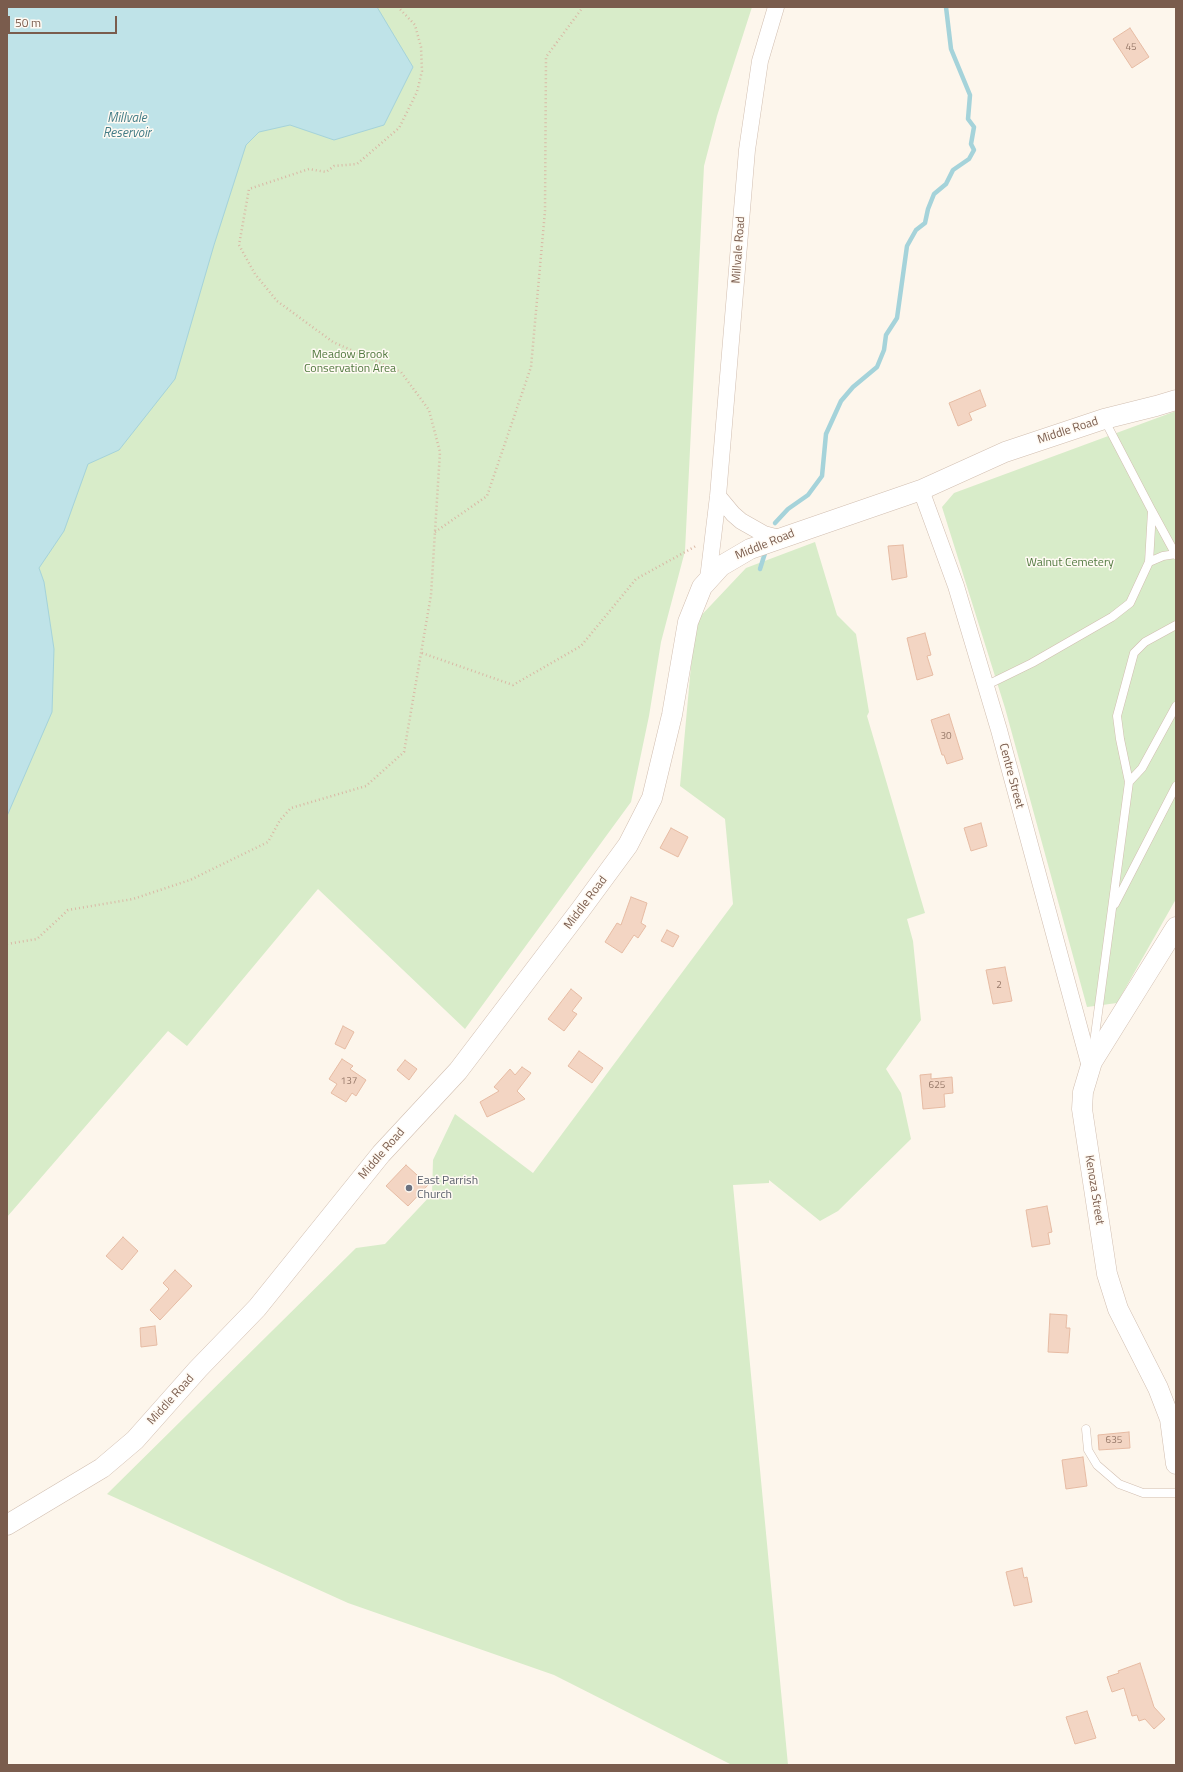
<!DOCTYPE html>
<html>
<head>
<meta charset="utf-8">
<style>
	body { margin:0 }
	#map { position:relative; width:1183px; height:1772px; overflow:hidden; background:#fdf6ec; font-family:"Titillium Web",sans-serif }
	canvas { display:block }
	.frame { position:absolute; inset:0; border:8px solid #7a5c4d; pointer-events:none }
	.scale { position:absolute; left:8px; top:16px; width:109px; height:18px; box-sizing:border-box; border:2px solid #7a5c4d; border-top:0; padding-left:5px; font-size:12px; line-height:14px; white-space:nowrap; color:#7a5c4d; -webkit-text-stroke:3px #fffaf3; paint-order:stroke }
</style>
</head>
<body>
<div id="map">
<canvas width="1183" height="1772"></canvas>
<div class="frame"></div>
<div class="scale">50 m</div>
</div>
<script>
const ctx = document.querySelector('canvas').getContext('2d');
ctx.lineJoin = 'round';
function fill(path, color) { ctx.fillStyle = color; ctx.fill(path, 'evenodd'); }
const poly = rows => new Path2D(rows.map(r => 'M' + r).join(''));
function trace(path, color, width, dash) { ctx.strokeStyle = color; ctx.lineWidth = width; ctx.lineCap = dash ? 'butt' : 'round'; ctx.setLineDash(dash || []); ctx.stroke(path); }
function label(font, color, halo, rows, align = 'center') {
  ctx.font = font + ' "Titillium Web",sans-serif'; ctx.lineWidth = 3; ctx.setLineDash([]); ctx.textBaseline = 'middle'; ctx.strokeStyle = halo; ctx.fillStyle = color; for (const [text, x, y, turn = 0] of rows) {
    ctx.save(); ctx.translate(x, y); ctx.rotate((+turn || 0) * Math.PI / 180); ctx.textAlign = isNaN(turn) ? turn : align; if (halo) ctx.strokeText(text, 0, 0); ctx.fillText(text, 0, 0); ctx.restore();
  }
}
fill(poly([
	[7,7,752,7,717,116,704,166,685,551,661,642,649,716,631,802,465,1029,318,889,187,1046,168,1031,7,1217],
	[1176,411,1176,899,1117,1003,1087,1007,1005,708,942,507,954,493],
	[815,542,837,615,856,634,869,712,867,716,925,913,907,919,913,941,921,1020,886,1069,901,1093,911,1139,838,1211,820,1221,769,1180,769,1183,733,1185,788,1765,732,1765,554,1675,348,1603,107,1494,356,1248,385,1244,432,1194,433,1160,455,1114,533,1173,733,904,725,819,680,786,695,622,746,568]
]), '#d8ecc9');
const water = poly([
	[7,7,377,7,413,67,384,125,334,140,290,125,259,132,246,145,214,245,175,379,119,450,88,464,64,531,39,568,44,582,54,649,52,712,7,816,7,7]
]);
fill(water, '#bfe3e8');
trace(water, '#a5d3da', 1);
trace(poly([
	[775,523,788,509,808,495,822,476,826,434,841,401,853,387,877,367,884,350,886,335,897,318,907,246,916,230,925,223,928,209,934,194,946,184,953,170,969,159,974,150,971,144,974,127,968,119,970,95,951,49,946,7],
	[760,569,765,553]
]), '#a5d3da', 4.5);
const building = poly([
	[1130,28,1149,57,1132,68,1113,39,1130,28],
	[980,390,986,406,969,413,972,420,958,426,949,403,980,390],
	[903,545,907,577,892,580,888,546,903,545],
	[925,633,931,655,927,656,933,675,917,680,907,638,925,633],
	[949,714,963,759,947,764,944,755,942,755,931,720,949,714],
	[981,823,987,846,971,851,964,828,981,823],
	[671,828,688,837,678,857,660,848,671,828],
	[631,897,647,903,641,923,646,926,638,938,634,935,622,953,605,942,617,923,621,925,631,897],
	[667,930,679,936,673,947,661,941,667,930],
	[1005,967,1012,1001,993,1004,986,970,1005,967],
	[571,989,582,998,572,1011,577,1014,564,1031,548,1019,571,989],
	[343,1026,354,1032,345,1049,335,1044,343,1026],
	[579,1051,603,1068,592,1083,568,1066,579,1051],
	[342,1059,353,1066,350,1069,366,1080,356,1096,352,1093,346,1102,331,1093,337,1084,329,1079,342,1059],
	[405,1060,417,1069,409,1080,397,1070,405,1060],
	[522,1067,531,1073,517,1091,525,1099,487,1117,480,1102,499,1091,494,1087,510,1069,515,1075,522,1067],
	[931,1074,931,1079,952,1077,953,1093,944,1094,945,1107,923,1109,920,1075,931,1074],
	[406,1165,428,1185,408,1206,386,1186,406,1165],
	[1047,1206,1052,1232,1048,1233,1050,1244,1032,1247,1026,1210,1047,1206],
	[123,1237,138,1251,122,1270,106,1256,123,1237],
	[175,1270,192,1286,160,1320,150,1310,169,1289,163,1283,175,1270],
	[1050,1314,1067,1315,1066,1328,1070,1328,1068,1353,1048,1352,1050,1314],
	[155,1326,157,1345,141,1347,140,1328,155,1326],
	[1129,1432,1130,1448,1099,1450,1098,1435,1129,1432],
	[1083,1457,1087,1486,1066,1489,1062,1460,1083,1457],
	[1022,1568,1024,1578,1027,1577,1032,1602,1014,1606,1006,1572,1022,1568],
	[1140,1663,1154,1707,1165,1719,1154,1729,1145,1719,1139,1721,1137,1715,1132,1716,1124,1688,1112,1692,1107,1677,1119,1673,1118,1671,1140,1663],
	[1087,1711,1096,1738,1075,1744,1066,1717,1087,1711]
]);
fill(building, '#f3d5c3');
trace(building, '#e6bba3', 1);
const service = poly([
	[1104,419,1152,511],
	[1149,562,1163,556,1176,554],
	[985,686,1032,663,1112,617,1130,603,1149,562,1152,511,1176,555],
	[1129,782,1142,768,1176,706],
	[1115,904,1176,786],
	[1093,1050,1129,782,1120,739,1117,716,1134,653,1145,642,1176,625],
	[1086,1429,1088,1450,1097,1465,1119,1484,1143,1493,1176,1493]
]);
const minor = poly([
	[921,490,956,586,999,730,1090,1067],
	[718,496,733,514,741,521,764,534,779,538],
	[708,579,718,496,747,150,760,61,776,7]
]);
const tertiary = poly([
	[1176,927,1092,1062,1083,1092,1082,1109,1107,1274,1118,1309,1158,1388,1170,1419,1176,1464],
	[7,1525,102,1468,135,1440,198,1369,257,1308,381,1154,458,1071,581,909,628,845,652,798,672,715,688,622,702,587,721,566,750,549,921,490,1005,452,1104,419,1156,406,1176,400]
]);
trace(service, '#d1beb0', 9);
trace(minor, '#d1beb0', 17);
trace(tertiary, '#d1beb0', 21);
trace(poly([
	[435,532,487,496,531,367,545,211,546,57,583,7],
	[422,653,513,685,581,646,636,579,696,546],
	[7,944,37,939,68,910,133,899,190,880,268,842,280,820,291,808,366,786,404,752,431,595,440,452,429,410,401,372,333,342,277,301,255,274,239,245,249,189,309,169,326,172,334,166,357,164,399,128,417,92,422,71,421,47,415,25,398,7]
]), '#d9b8a5', 2.5, [1, 3]);
trace(service, '#fff', 8);
trace(minor, '#fff', 16);
trace(tertiary, '#fff', 20);
for (const [x, y, r, color] of [
	[409,1188,4,"#6b7280"]
]) { const dot = new Path2D(); dot.arc(x, y, r, 0, 2 * Math.PI); ctx.fillStyle = color; ctx.fill(dot); trace(dot, '#fffaf3', 1.5); }
label('10px', '#987a6a', null, [
	["45",1131,48],
	["30",946,737],
	["2",999,986],
	["137",349,1082],
	["625",937,1086],
	["635",1114,1441]
]);
label('12px', '#7a5c4d', '#fffaf3', [
	["Millvale Road",739,250,-86],
	["Middle Road",1068,431,-18],
	["Middle Road",765,545,-22],
	["Centre Street",1011,776,75],
	["Middle Road",586,903,-53],
	["Middle Road",382,1154,-49],
	["Kenoza Street",1094,1190,81],
	["Middle Road",171,1400,-48]
]);
label('12px', '#537a41', '#fffaf3', [
	["Meadow Brook",350,355],
	["Conservation Area",350,369],
	["Walnut Cemetery",1070,563]
]);
label('12px', '#5b616d', '#fffaf3', [
	["East Parrish",417,1181],
	["Church",417,1195]
], 'left');
label('italic 13px', '#437c86', '#fffaf3', [
	["Millvale",127,119],
	["Reservoir",127,134]
]);
</script>
</body>
</html>
